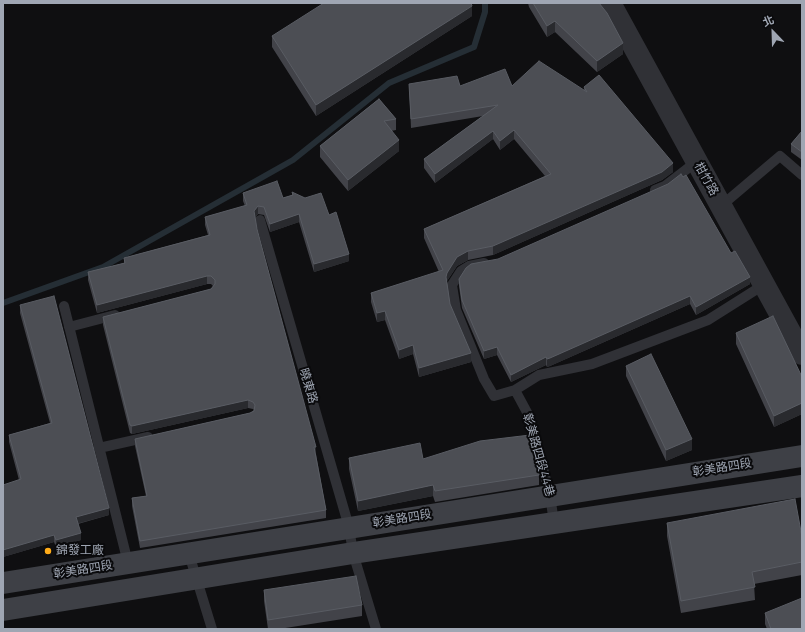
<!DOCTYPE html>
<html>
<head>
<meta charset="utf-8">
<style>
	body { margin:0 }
	#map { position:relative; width:805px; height:632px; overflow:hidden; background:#0f0f11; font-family:Manrope,"Noto Sans TC",sans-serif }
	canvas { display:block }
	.frame { position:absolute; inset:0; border:4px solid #9fa6b3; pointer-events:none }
	.north { position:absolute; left:753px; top:12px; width:40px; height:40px; -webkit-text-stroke:3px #0a0a0c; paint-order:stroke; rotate:337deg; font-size:11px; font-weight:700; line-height:16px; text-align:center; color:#9fa6b3 }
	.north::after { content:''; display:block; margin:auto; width:14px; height:18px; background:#9fa6b3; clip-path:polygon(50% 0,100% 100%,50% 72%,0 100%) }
</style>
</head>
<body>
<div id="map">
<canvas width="805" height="632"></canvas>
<div class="frame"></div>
<div class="north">北</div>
</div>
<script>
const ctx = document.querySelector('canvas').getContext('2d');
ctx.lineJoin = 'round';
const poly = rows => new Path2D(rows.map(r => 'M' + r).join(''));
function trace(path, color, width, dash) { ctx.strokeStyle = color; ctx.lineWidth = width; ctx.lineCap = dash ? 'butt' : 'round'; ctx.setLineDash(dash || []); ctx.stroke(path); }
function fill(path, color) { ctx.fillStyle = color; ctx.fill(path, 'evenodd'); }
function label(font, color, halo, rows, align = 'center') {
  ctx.font = font + ' Manrope,"Noto Sans TC",sans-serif'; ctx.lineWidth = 4; ctx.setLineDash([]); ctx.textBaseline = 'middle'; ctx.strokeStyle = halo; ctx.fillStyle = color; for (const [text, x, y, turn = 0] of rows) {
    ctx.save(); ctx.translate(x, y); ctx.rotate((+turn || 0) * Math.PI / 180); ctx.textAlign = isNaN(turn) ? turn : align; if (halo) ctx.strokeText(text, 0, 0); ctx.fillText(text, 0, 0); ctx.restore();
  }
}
trace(poly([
	[3,303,103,267,293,160,389,83,474,47,485,12,485,3]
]), '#252e35', 6);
trace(poly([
	[655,190,665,186,696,162],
	[721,206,780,156,802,175],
	[260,220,349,527,353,553,376,629],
	[484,263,469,266,461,271,452,285,456,310,484,379,494,396,515,390,539,375,592,364,708,320,765,284],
	[64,306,128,563],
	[69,327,115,315],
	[515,390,529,416,550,495,554,523],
	[99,448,148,437],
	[189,554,212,629]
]), '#303136', 10);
trace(poly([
	[610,3,802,354]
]), '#303136', 22);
trace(poly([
	[3,583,802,456],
	[3,610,353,553,802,486]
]), '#3e4046', 22);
fill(poly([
	[528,3,599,3,623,54,597,72,555,32,547,37,529,7],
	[472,16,316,116,272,47,272,36],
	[409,84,460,86,512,86,584,90,584,87,673,172,662,180,493,255,468,260,457,266,447,281,450,304,471,362,419,377,413,354,399,359,385,320,377,322,371,302,371,293,439,272,424,238,424,229,545,176,514,139,500,150,493,139,435,183,424,168,424,159,483,116,411,128],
	[379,99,396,119,396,130,391,131,399,151,348,191,320,157,320,146],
	[802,131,802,160,791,152,791,144],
	[292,192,329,215,349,261,314,272,299,222,270,232,264,215,258,214,255,218,257,229,316,454,326,510,326,518,140,548,132,506,132,498,146,496,135,446,135,439,250,413,254,410,253,409,248,408,132,434,130,433,103,325,103,317,211,289,213,286,211,284,207,284,97,313,88,280,88,272,124,263,124,258,208,235,205,225,205,217,245,206,243,201,243,193,283,198,292,195],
	[459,279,750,284,696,315,690,304,550,366,547,367,546,365,511,382,497,355,484,359,462,308,459,286],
	[20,305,109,515,78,524,81,540,56,547,54,542,3,557,3,485,19,480,9,442,9,435,50,423,20,313],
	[736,333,802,377,802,414,774,427,736,344],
	[626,366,692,450,666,461,626,376],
	[349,458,423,459,539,475,539,485,435,502,433,496,358,511,349,469],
	[667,523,802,537,802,575,754,584,755,600,681,613,667,536],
	[264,590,362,605,362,616,279,629,268,629,264,601],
	[765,613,802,629,767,629,765,624]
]), '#424349');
fill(poly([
	[472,6,472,16,316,116,316,105],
	[555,21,555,32,547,37,547,26],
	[623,43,623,54,597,72,597,61],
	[514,130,514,139,500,150,500,141],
	[493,131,493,139,435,183,435,174],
	[399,140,399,151,348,191,348,180],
	[673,163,673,172,662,180,493,255,493,246],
	[258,206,258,214,254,219,254,211],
	[299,214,299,222,270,232,270,224],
	[468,251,468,260,457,266,447,281,446,277,447,273,457,257],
	[349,254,349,261,314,272,314,264],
	[207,276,207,284,97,313,97,305],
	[750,277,750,284,696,315,696,307],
	[690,296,690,304,550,366,547,367,547,359],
	[385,311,385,320,377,322,377,313],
	[413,345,413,354,399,359,399,350],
	[497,347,497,355,484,359,484,351],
	[471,353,471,362,419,377,419,368],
	[546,357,546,365,511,382,511,375],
	[248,400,248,408,132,434,132,426],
	[802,403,802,414,774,427,774,416],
	[692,439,692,450,666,461,666,450],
	[314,447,316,447,316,454,314,455],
	[433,485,433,496,358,511,358,501],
	[109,508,109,515,76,524,76,517],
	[81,533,81,540,56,547,56,540],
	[54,535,54,542,3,557,3,550]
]), '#292a2e');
const building = poly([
	[324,3,471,3,472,6,316,105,272,36,324,3],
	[533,3,599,3,607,13,623,43,597,61,555,21,547,26,533,3],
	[539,61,587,92,584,87,599,75,673,163,662,172,493,246,468,251,457,257,447,273,446,277,450,304,471,353,419,368,413,345,399,350,385,311,377,313,371,293,443,270,424,229,551,174,514,130,500,141,493,131,435,174,424,159,498,105,411,119,409,84,457,76,460,86,505,69,512,86,539,61],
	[379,99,396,119,384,121,399,140,348,180,320,146,379,99],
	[802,131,802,152,791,144,802,131],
	[681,174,683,177,686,175,731,253,735,251,750,277,696,307,690,296,550,358,547,359,546,357,511,375,497,347,484,351,462,300,459,279,466,268,471,264,498,259,668,184,681,174],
	[277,181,283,198,293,195,292,192,305,198,321,193,329,215,336,212,349,254,314,264,299,214,270,224,264,207,258,206,254,211,257,229,316,447,314,447,326,510,140,541,132,498,147,496,135,439,250,413,254,411,255,405,253,402,248,400,132,426,130,425,103,317,211,289,215,284,215,280,211,276,207,276,97,305,88,272,125,263,124,258,210,235,205,217,247,205,243,193,277,181],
	[54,296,109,508,76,517,81,533,56,540,54,535,3,550,3,485,21,479,9,435,52,423,20,305,54,296],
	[773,316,802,377,802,403,774,416,736,333,773,316],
	[651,354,692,439,666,450,626,366,651,354],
	[530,435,539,475,435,491,433,485,358,501,349,458,420,443,423,459,480,441,530,435],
	[795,499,802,537,802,562,752,572,755,587,681,601,667,523,795,499],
	[356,576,362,605,268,620,264,590,356,576],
	[802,598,802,629,771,629,765,613,802,598]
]);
fill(building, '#4c4e54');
trace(building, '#595c63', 1);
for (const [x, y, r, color] of [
	[48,551,4,"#ffac19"]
]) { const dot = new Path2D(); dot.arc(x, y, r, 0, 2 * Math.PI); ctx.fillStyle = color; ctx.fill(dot); trace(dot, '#0a0a0c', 1.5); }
label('12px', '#9fa6b3', '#0a0a0c', [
	["柑竹路",706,179,61],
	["曉東路",308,386,74],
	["彰美路四段44巷",538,455,74],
	["彰美路四段",722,468,-9],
	["彰美路四段",402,519,-9],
	["彰美路四段",83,570,-9]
]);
label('12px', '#9fa6b3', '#0a0a0c', [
	["錦發工廠",56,551]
], 'left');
</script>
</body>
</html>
